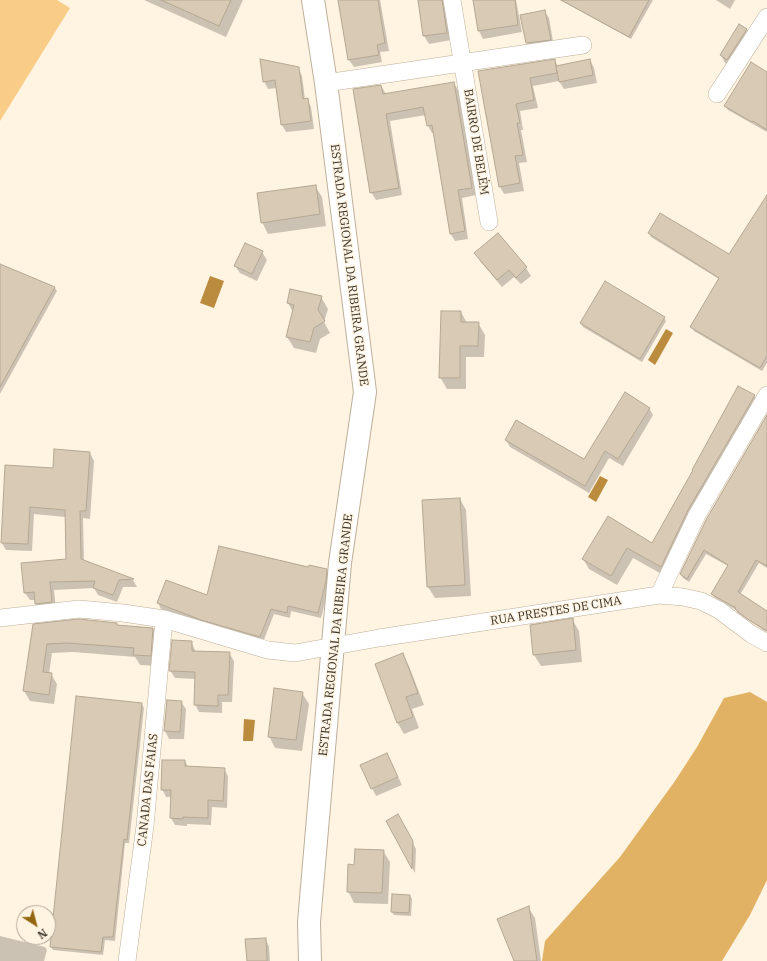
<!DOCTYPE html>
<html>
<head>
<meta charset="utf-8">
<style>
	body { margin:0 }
	#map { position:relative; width:767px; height:961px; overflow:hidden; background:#fff3e1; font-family:"IBM Plex Serif",serif }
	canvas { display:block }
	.north { position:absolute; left:16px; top:905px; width:40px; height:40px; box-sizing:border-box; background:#fff3e1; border:1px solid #b0a698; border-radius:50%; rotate:144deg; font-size:11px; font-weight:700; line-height:16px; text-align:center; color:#39332a }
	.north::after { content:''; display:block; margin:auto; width:14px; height:18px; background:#91660f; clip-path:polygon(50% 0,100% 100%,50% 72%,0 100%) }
</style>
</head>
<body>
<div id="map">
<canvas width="767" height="961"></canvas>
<div class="north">N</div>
</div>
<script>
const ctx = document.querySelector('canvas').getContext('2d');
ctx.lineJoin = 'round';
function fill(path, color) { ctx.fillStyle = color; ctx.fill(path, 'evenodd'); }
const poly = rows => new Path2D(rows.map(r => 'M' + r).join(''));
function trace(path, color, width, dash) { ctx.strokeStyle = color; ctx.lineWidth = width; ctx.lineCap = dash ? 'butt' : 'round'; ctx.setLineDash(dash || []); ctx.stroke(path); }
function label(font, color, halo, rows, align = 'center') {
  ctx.font = font + ' "IBM Plex Serif",serif'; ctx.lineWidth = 3; ctx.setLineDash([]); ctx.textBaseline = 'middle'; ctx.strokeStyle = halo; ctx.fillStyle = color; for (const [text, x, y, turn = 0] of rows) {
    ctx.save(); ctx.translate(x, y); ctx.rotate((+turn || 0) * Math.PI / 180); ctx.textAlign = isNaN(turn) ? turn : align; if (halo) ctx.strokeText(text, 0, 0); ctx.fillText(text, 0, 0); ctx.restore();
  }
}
fill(poly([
	[0,0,57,0,70,8,0,121]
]), '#f9cd88');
fill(poly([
	[750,692,767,702,767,880,750,915,722,961,542,961,545,941,620,857,675,781,697,747,724,698]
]), '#e2b264');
fill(poly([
	[210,276,224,281,214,308,200,303],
	[666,329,673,333,655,365,648,360],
	[600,476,608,480,596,502,588,497],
	[244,719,255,720,253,741,243,741]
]), '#bb8c3d');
fill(poly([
	[144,0,243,0,226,37],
	[339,0,380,0,389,51,380,52,382,62,354,67,349,60],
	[419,0,445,0,451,40,429,44,424,36],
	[478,0,516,0,522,32,483,39,479,31,474,1],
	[560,0,653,0,631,39],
	[716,0,735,0,730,9],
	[544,11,549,18,554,47,531,50,527,43,522,15],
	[739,25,747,29,751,37,732,67,725,63,721,55],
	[554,60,558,66,590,60,594,68,597,83,564,89,559,81,533,86,538,108,520,111,523,130,521,130,527,162,519,163,524,191,504,194,500,187,479,72],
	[298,68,302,76,305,99,307,99,311,107,314,129,286,132,282,125,277,88,268,89,264,81],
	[767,73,767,132,728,110,725,106],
	[454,83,458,90,476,195,462,198,468,239,455,241,450,233,434,133,432,133,428,126,426,115,390,121,402,195,376,200,371,192,381,86,386,94],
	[315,186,322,197,326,226,268,234,262,222],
	[767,197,767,363,762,371,694,331,692,327,719,279,651,237,649,233,729,255],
	[498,234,526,268,531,276,521,284,514,277,502,287,480,261,476,254],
	[262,252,267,260,257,281,240,273,235,266],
	[0,265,55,288,57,291,0,394],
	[321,297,328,309,324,322,330,333,320,339,316,353,294,348,287,337,293,312,288,303],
	[461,312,467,323,478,323,485,335,484,357,466,357,466,389,447,389,440,377],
	[664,317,666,321,642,362,583,327,581,323],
	[739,387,754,396,760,406,667,577,633,558,617,585,589,569,583,559,608,518,653,544],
	[649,408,653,415,623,466,609,458,589,493,510,447,506,440,584,461],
	[767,418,767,568,759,563,740,595,767,612,766,632,738,613,736,610,714,597,712,594,728,566,706,554,689,582,683,578,681,574],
	[90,453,94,461,90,519,83,518,84,562,133,580,137,587,123,587,117,602,98,595,94,588,54,590,56,609,40,611,36,604,35,600,30,600,25,593,67,560,66,517,34,514,32,551,6,550,2,543,54,469],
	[460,499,466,510,471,596,435,598,428,587],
	[309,569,326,570,330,576,329,587,321,618,291,611,290,618,274,614,263,642,205,625,161,609,158,603,207,596],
	[572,619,579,631,582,662,541,666,534,655],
	[117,623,118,626,153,628,158,638,156,666,140,665,135,657,73,652,52,653,49,674,51,674,57,684,54,704,30,701,24,691,34,625],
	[191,642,196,652,229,653,234,661,232,702,222,702,222,713,199,712,195,704,196,679,175,678,170,670],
	[403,655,409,666,424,705,412,709,419,728,404,734,397,722],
	[302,693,309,704,302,751,275,748,269,736],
	[181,702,186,709,184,739,169,739,165,731],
	[142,704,144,708,129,843,125,843,115,941,105,940,103,955,53,950,51,947],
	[387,754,402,785,376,796,361,766],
	[185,761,188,767,224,769,228,776,227,808,212,807,211,825,187,824,187,826,175,825,171,818,171,797,166,797,162,789],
	[398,815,416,849,415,873,387,821],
	[383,851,390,862,388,904,354,903,348,891,355,866],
	[410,896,412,899,411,916,394,915,392,912],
	[528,907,535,918,541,961,515,961],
	[0,936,45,947,47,950,44,961,0,961],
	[265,939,269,946,270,961,248,961]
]), '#0003');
const building = poly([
	[161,0,231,0,219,26,161,0],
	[338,0,378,0,385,43,377,45,379,55,348,60,338,0],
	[418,0,442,0,447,33,423,36,418,0],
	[473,0,515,0,518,25,478,31,473,0],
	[561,0,649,0,629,37,561,0],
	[545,10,551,40,526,43,520,15,545,10],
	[739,24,747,29,727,60,720,55,739,24],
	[260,59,299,67,303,99,308,98,311,121,281,125,275,80,263,82,260,59],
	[555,59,557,73,530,78,534,100,516,104,520,123,517,123,523,155,515,156,520,183,499,187,478,71,555,59],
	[590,59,593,75,559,82,556,66,590,59],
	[751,62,767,72,767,130,753,121,752,122,724,106,751,62],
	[454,82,472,188,458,190,465,231,450,234,432,125,427,126,423,107,386,114,399,188,370,193,353,89,381,85,383,94,454,82],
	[316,185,320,214,261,223,257,193,316,185],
	[767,195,767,356,760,368,690,327,719,278,648,233,660,213,729,254,767,195],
	[498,233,527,267,516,278,509,270,497,280,474,253,498,233],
	[245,243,263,251,252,274,234,266,245,243],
	[0,264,55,287,0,387,0,264],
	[605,281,665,317,640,359,580,323,605,281],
	[290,289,322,296,318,310,325,321,314,328,310,342,286,337,294,305,287,303,290,289],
	[441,311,461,311,461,322,479,322,478,346,460,346,460,378,439,378,441,311],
	[738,386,755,395,688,510,661,567,627,548,611,576,582,559,608,516,652,543,693,470,692,470,738,386],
	[625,392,650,408,618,459,605,451,585,486,505,440,516,420,584,459,625,392],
	[767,415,767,566,756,560,738,592,767,611,767,631,746,618,735,609,736,608,711,594,728,565,704,550,687,579,680,574,706,520,767,415],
	[54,449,90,452,86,511,80,511,81,559,134,579,119,580,113,595,93,588,95,581,50,582,52,602,35,604,34,592,24,593,21,563,66,559,65,510,30,507,28,544,1,543,5,465,53,468,54,449],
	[460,498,465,585,427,587,422,500,460,498],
	[219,546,308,567,309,565,327,569,326,581,318,613,288,606,287,613,271,609,260,637,201,620,157,603,166,580,207,595,219,546],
	[573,618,576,650,533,655,530,625,573,618],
	[79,619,117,623,117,625,153,628,151,656,133,655,134,648,67,643,47,644,43,672,52,673,49,695,23,691,33,624,79,619],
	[172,640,192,641,192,651,230,652,228,695,218,695,218,706,194,705,195,672,169,671,172,640],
	[403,653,418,693,406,697,413,717,397,723,375,664,403,653],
	[274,688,303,692,296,740,268,737,274,688],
	[76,696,142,703,127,840,124,839,113,937,103,937,101,952,50,947,76,696],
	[167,700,182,701,180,732,164,731,167,700],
	[387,753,398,777,371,789,360,765,387,753],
	[162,760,185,760,185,766,225,768,223,801,208,800,208,818,183,817,183,819,170,818,171,790,161,790,162,760],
	[398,814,413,841,412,869,386,821,398,814],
	[355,849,384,850,382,893,347,892,348,864,354,865,355,849],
	[392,894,410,895,409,913,391,912,392,894],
	[529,906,537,961,514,961,497,919,529,906],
	[266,938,267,961,247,961,245,939,266,938]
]);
fill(building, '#d8cab4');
trace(building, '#b5a792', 1);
const street = poly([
	[452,0,489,222],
	[326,83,583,45],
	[717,94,767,17],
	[659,595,697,515,767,395],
	[0,618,79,609,123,613,164,619,268,650,295,653,379,638,659,595,683,597,701,601,719,610,751,634,767,643],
	[127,961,145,826,164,619]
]);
const secondary = poly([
	[310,961,309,922,340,563,365,392,326,83,313,0]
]);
trace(street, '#bdaf9a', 18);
trace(secondary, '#bdaf9a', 24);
trace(street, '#fff', 17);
trace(secondary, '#fff', 22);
label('12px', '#39332a', '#fff3e1', [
	["BAIRRO DE BELÉM",476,142,81],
	["ESTRADA REGIONAL DA RIBEIRA GRANDE",349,265,83],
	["RUA PRESTES DE CIMA",556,611,-9],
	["ESTRADA REGIONAL DA RIBEIRA GRANDE",336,635,-84],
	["CANADA DAS FAIAS",148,790,-84]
]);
</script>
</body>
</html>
